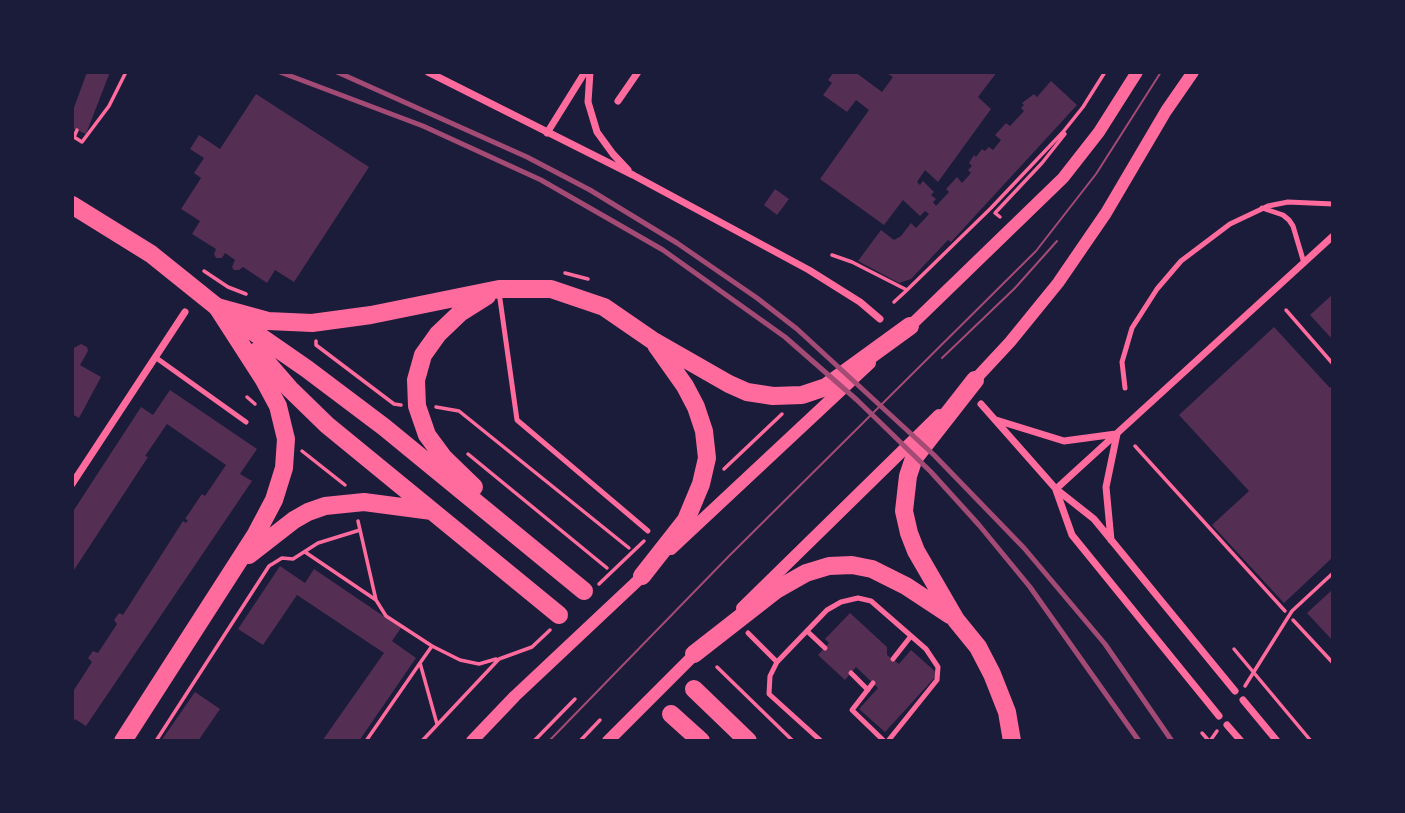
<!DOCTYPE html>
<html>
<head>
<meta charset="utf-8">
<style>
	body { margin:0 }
	#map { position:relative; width:1405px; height:813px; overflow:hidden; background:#1b1b3a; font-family:"Golos Text",sans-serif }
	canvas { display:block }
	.frame { position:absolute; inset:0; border:74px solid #1b1b3a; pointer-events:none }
</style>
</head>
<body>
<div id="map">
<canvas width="1405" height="813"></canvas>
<div class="frame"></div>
</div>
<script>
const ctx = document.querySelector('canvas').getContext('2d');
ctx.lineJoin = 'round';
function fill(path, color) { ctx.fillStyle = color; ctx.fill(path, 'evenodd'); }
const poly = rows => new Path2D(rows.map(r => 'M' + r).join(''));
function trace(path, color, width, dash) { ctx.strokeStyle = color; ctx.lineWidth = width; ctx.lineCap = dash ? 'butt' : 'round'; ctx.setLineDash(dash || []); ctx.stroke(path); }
fill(poly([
	[87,72,110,72,86,134,72,128,72,113],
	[834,72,855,72,882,92,893,77,885,72,997,72,978,97,991,109,938,182,925,170,917,182,920,185,923,181,934,192,931,195,936,199,933,202,936,206,949,192,946,189,957,177,962,183,971,173,968,170,972,166,969,163,974,155,976,157,982,149,985,151,989,147,993,150,1001,140,995,135,1006,123,1010,126,1024,111,1021,108,1024,105,1022,103,1034,94,1037,97,1051,81,1077,105,951,242,948,240,911,279,899,283,858,261,881,230,894,240,901,236,911,223,916,228,929,214,925,211,920,216,903,200,884,225,820,179,869,110,856,100,847,112,823,95,832,83,828,80],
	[256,94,369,167,294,282,275,270,267,283,243,267,239,270,234,270,232,267,235,260,225,253,222,258,216,258,214,254,216,249,192,234,200,221,181,209,201,178,194,173,204,158,190,149,199,135,220,149],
	[775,189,789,199,777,215,764,205],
	[1333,294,1333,340,1310,315],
	[1274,327,1330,388,1333,384,1333,557,1284,603,1212,525,1249,491,1179,415],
	[81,344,87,347,88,351,80,365,101,377,79,418,72,414,72,349],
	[170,390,257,449,240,474,252,481,86,726,75,719,72,724,72,693,92,662,88,658,93,651,98,653,117,624,114,620,119,613,123,615,183,521,186,523,188,520,185,519,202,494,205,496,226,465,167,424,145,456,148,457,72,573,72,513,141,407,153,415],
	[280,566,305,583,314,569,401,628,392,641,416,658,359,741,322,741,384,653,297,595,263,645,238,629],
	[1333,589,1333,641,1307,613],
	[850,613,887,647,887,655,899,664,911,650,938,674,885,732,859,709,878,688,856,667,845,680,818,655,829,643,825,639],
	[195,692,220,709,198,741,161,741]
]), '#542f53');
trace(poly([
	[72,136,74,137,77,130],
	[74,137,82,142,109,106,126,72],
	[1000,217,995,213,1042,163,1065,134,1063,132],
	[832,255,852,262,907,290,991,208,1063,132,1083,107,1105,72],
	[204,271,228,287,246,294],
	[565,273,588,279],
	[894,302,907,290],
	[1286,310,1333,364],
	[316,341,316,345,394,404,401,405],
	[247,397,255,404],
	[436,407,459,411,629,548],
	[1135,446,1285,611],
	[302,451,345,485],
	[468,454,607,568],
	[724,469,782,414],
	[358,521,376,600,386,616,432,646,420,663,437,724],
	[305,552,376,600],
	[599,584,644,541],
	[1293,620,1333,663],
	[432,646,460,660,479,664,496,659],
	[1234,649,1311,741],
	[717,667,793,741],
	[1245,686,1292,611,1333,573],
	[1202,733,1209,741],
	[156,741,269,566,282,558,293,559,318,543,360,530],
	[366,741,420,663],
	[422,741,499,659,532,647,550,630],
	[534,741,575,699],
	[580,741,600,720],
	[1210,741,1217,731]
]), '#ff6b9d', 3.5);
trace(poly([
	[1262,208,1283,215,1289,220,1293,226,1304,263],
	[499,292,517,420,648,531],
	[155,357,246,422],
	[1125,388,1122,362,1132,328,1157,289,1181,261,1230,224,1268,206,1288,202,1333,204],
	[807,631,825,648],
	[748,633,777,662],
	[893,659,911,636],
	[851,673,868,690],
	[873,683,852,710,884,741],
	[821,741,769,694,770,676,777,662,827,610,841,602,858,598,871,601,926,649,938,667,937,680,888,741]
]), '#ff6b9d', 5);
trace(poly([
	[428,72,633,175,809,270,860,302,880,319],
	[590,72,588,102,597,132,613,154,628,170],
	[618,101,638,72],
	[547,133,585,72],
	[981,404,1056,489,1094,519,1235,691],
	[996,420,1064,441,1116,434],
	[72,484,185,312],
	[1056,489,1333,236],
	[1056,490,1072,535,1219,716],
	[1111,540,1106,487,1117,434],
	[1243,700,1277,741],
	[1227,725,1241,741]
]), '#ff6b9d', 7);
trace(poly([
	[904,332,1063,178,1099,132,1137,72],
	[970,385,1010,342,1058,283,1106,213,1166,111,1193,72],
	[671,549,870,363],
	[742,608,939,415],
	[472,741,515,696,648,571],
	[608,741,699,650]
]), '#ff6b9d', 12);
trace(poly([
	[72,205,151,254,217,307]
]), '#ff6b9d', 18);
trace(poly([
	[217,307,268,321,312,323,371,315,499,289,551,289,604,307,652,340,729,384,747,392,773,396,802,395,826,387,910,326],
	[232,317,307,369,384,427,584,591],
	[257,351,290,389,327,425,559,615],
	[975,380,914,458,908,476,904,511,909,533,916,551,956,620,978,647,992,674,1007,712,1012,741],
	[474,487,444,458,427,435,417,406,416,380,423,355,438,334,460,313,487,296],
	[249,555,294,520,308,512,325,506,364,502,432,511],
	[642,576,686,520,701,484,707,458,704,431,696,407,685,386,656,345],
	[694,654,776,590,806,573,829,566,852,565,872,569,906,586,950,615],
	[694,689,748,741],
	[671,714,701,741],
	[123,741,256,534,274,500,284,468,286,439,278,406,264,380,217,307]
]), '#ff6b9d', 18);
trace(poly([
	[942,358,1015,288,1057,241],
	[549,741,729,556,1036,251,1096,174,1161,72]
]), '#a44b75', 2);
trace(poly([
	[280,72,423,126,541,180,663,250,785,337,857,400,931,472,979,525,1030,587,1139,741],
	[337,72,527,157,590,190,677,243,757,298,797,329,934,455,1024,548,1105,644,1172,741]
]), '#a44b75', 5);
</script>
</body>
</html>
